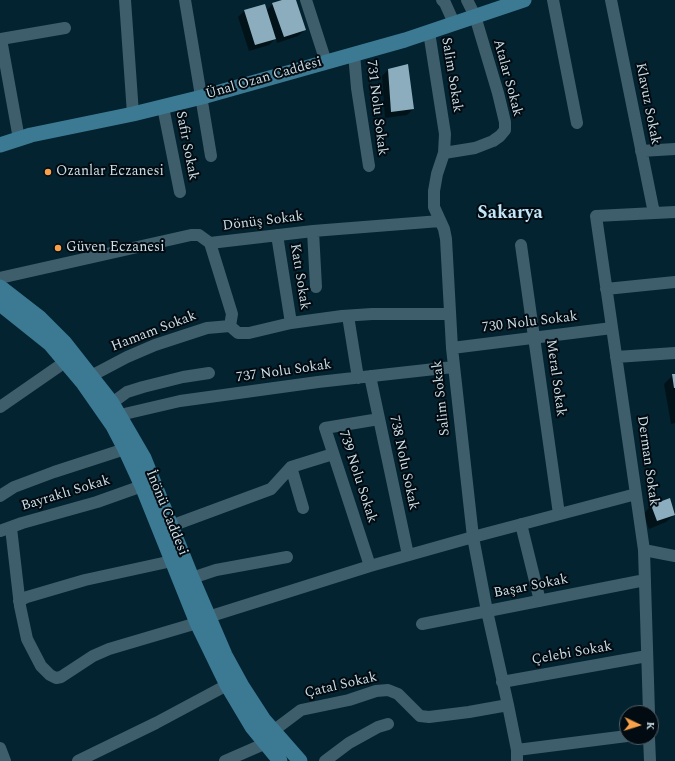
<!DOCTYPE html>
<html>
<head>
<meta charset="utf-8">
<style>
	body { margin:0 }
	#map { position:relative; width:675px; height:761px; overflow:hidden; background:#032330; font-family:Spectral,serif }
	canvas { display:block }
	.north { position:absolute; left:619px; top:705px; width:40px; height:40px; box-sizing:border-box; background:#020b11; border:1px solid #535f66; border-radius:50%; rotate:94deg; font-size:11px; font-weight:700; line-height:16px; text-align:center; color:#cddee6 }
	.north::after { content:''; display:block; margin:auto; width:14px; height:18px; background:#f8a14a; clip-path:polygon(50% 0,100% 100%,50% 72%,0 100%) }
</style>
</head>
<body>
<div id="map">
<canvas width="675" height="761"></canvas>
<div class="north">K</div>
</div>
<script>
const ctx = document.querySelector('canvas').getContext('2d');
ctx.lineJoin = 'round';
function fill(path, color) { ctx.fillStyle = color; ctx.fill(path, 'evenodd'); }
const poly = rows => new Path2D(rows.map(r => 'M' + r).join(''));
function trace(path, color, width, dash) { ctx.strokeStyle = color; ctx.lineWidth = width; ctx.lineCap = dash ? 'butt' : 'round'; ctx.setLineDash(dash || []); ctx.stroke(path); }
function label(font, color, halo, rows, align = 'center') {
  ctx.font = font + ' Spectral,serif'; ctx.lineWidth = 4; ctx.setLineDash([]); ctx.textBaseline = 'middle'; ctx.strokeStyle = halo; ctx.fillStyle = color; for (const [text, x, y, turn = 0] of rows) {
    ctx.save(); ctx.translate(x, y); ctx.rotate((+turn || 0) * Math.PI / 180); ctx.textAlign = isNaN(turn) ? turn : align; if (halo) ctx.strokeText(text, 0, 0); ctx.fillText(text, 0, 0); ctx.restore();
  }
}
fill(poly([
	[285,0,295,0,305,30,298,36,277,43,276,38,269,45,249,51,238,17,244,11,264,5,266,11,273,4],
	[389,69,413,109,407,115,385,118,382,76],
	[673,375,675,375,675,423,671,424,664,384],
	[669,499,675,514,666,522,649,529,643,514,651,506]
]), '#0007');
fill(poly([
	[282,0,296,0,306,30,284,37,272,3],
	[265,4,276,39,255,45,244,10],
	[408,64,414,109,391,112,388,69],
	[672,374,675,374,675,388,674,388],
	[670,498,675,515,657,521,651,505]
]), '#8badbd');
trace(poly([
	[125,0,133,114],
	[185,0,211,156],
	[306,0,326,62],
	[442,0,445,3,454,23],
	[553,0,577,123],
	[611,0,654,213],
	[429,32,445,134,444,153,437,174,434,191,434,207,444,229,446,239,452,348,473,537,487,611,508,705,517,750,517,761],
	[354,54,357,88,369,166],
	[163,107,180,192],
	[19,139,1,39,65,28],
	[641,151,675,149],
	[444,153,475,148,493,141,500,136,505,130,505,122,498,93,475,16,467,0],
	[313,231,316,287],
	[277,235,291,323],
	[210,243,232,314,230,326],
	[521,245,559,514],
	[0,278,191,235,199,235,210,243,313,231,440,221],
	[606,289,675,282],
	[348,316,358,378],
	[230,326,238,333,249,333,291,323,342,316,372,314,450,314],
	[452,348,612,328],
	[616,357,675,353],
	[91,376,127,357,155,345,207,328,230,326],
	[370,376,408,555],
	[112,403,127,392,143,387,183,377,209,373],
	[0,407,65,362],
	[120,415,180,401,318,382,453,367],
	[291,467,303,508],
	[0,496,14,487,54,472,125,449],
	[521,524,540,601],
	[171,526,271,489,291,467,333,454],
	[11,528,20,606,27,639,41,666,50,675,56,678,61,677,93,656,109,649,197,623],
	[0,531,22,523,97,502,142,486],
	[644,550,675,556],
	[370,566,325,428,379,419],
	[192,578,216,570,287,557],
	[19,601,27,597,85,580,172,561],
	[208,617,370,566,473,537,636,494],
	[422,624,645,580],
	[502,682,647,656],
	[649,713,644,550,596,216,675,212],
	[273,731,301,710,349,700,376,691,388,690,398,694,420,716,429,717,469,712,508,705],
	[649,737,650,761],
	[0,748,5,761],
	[517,750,627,736],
	[78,761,156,723,227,685],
	[225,761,264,744],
	[325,761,349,743,378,727,388,724]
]), '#3e5e6c', 12);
trace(poly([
	[0,145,31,135,133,114,202,97,405,40,524,0],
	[0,287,40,318,64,342,112,403,144,458,192,578,225,655,242,686,264,720,300,761],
	[0,304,50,344,83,383,113,426,125,449,142,486,197,623,227,685,252,727,280,761]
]), '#3c7a94', 15);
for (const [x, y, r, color] of [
	[48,172,4,"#f8a14a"],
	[58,248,4,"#f8a14a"]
]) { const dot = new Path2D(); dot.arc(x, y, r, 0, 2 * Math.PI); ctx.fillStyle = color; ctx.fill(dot); trace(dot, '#020b11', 1.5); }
label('14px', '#cddee6', '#020b11', [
	["Salim Sokak",451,75,81],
	["Atalar Sokak",507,78,75],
	["Ünal Ozan Caddesi",264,79,-16],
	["Klavuz Sokak",647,104,79],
	["731 Nolu Sokak",376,108,83],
	["Safir Sokak",186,146,79],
	["Dönüş Sokak",263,222,-7],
	["Katı Sokak",299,277,81],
	["730 Nolu Sokak",530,323,-7],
	["Hamam Sokak",154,332,-21],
	["737 Nolu Sokak",284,372,-8],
	["Meral Sokak",555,378,82],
	["Salim Sokak",442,398,-96],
	["Derman Sokak",647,461,82],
	["738 Nolu Sokak",403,463,78],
	["739 Nolu Sokak",357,477,72],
	["Bayraklı Sokak",66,494,-17],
	["İnönü Caddesi",166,513,68],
	["Başar Sokak",531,587,-11],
	["Çelebi Sokak",572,654,-10],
	["Çatal Sokak",341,686,-13]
]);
label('14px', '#cddee6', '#020b11', [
	["Ozanlar Eczanesi",56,172],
	["Güven Eczanesi",66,248]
], 'left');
label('bold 18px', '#c2e5f7', '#020b11', [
	["Sakarya",510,214]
]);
</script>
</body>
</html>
